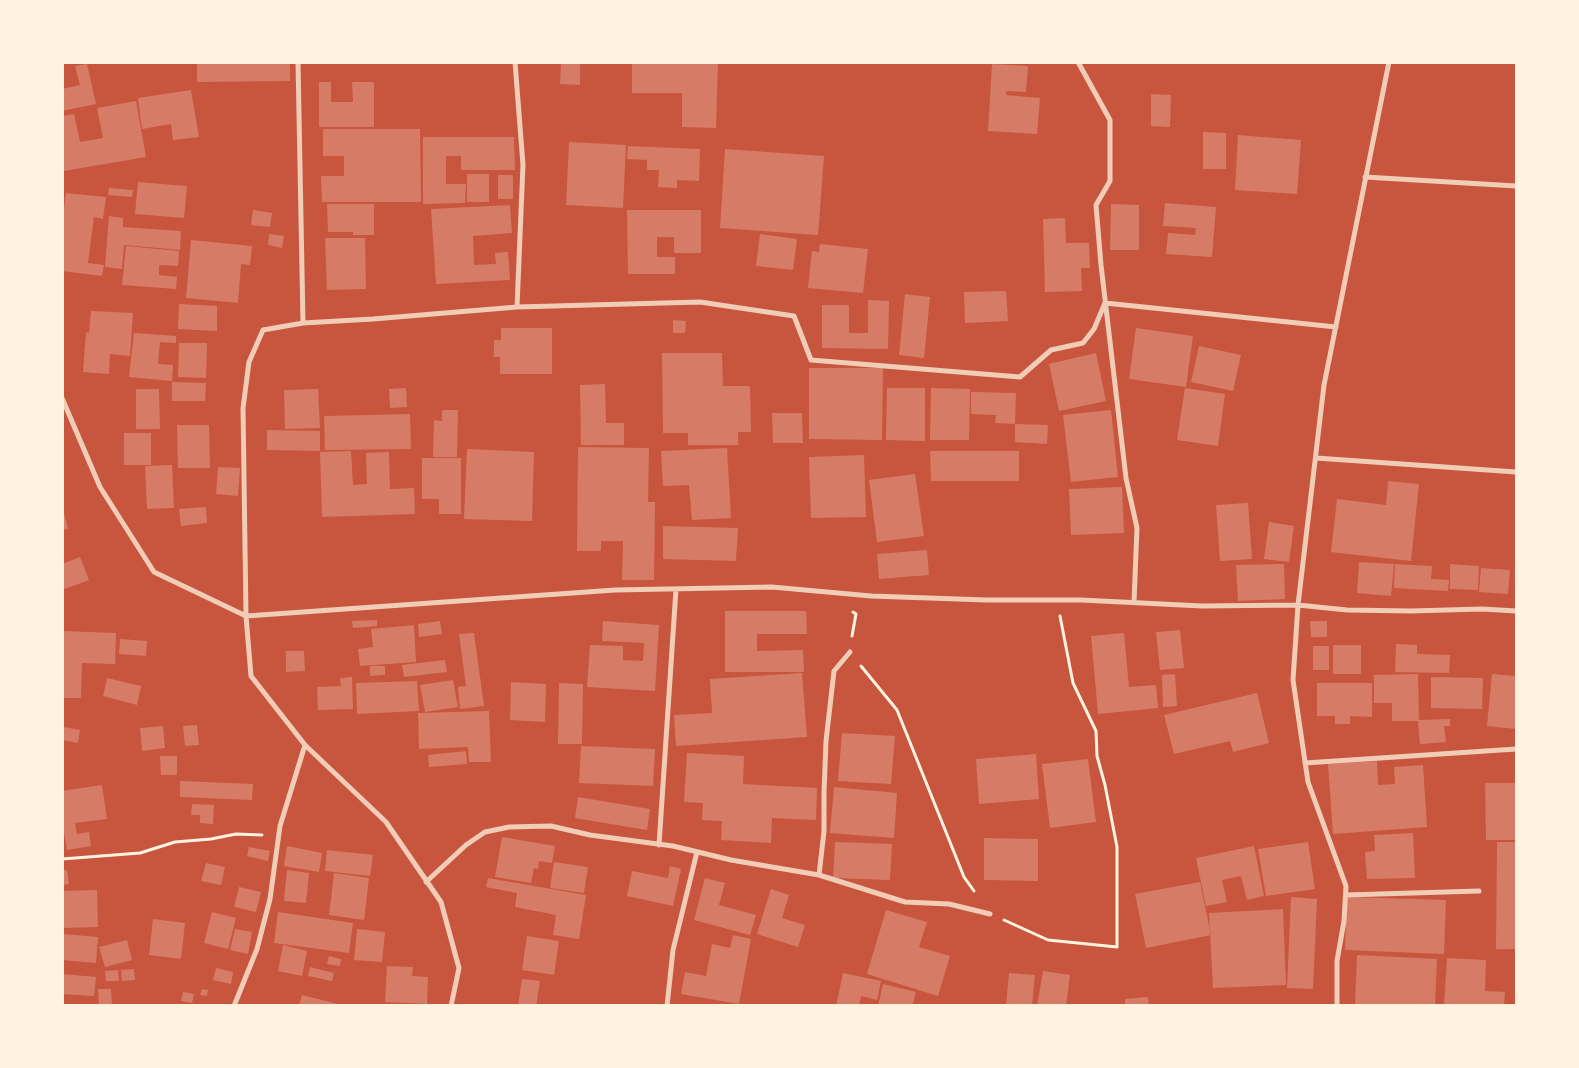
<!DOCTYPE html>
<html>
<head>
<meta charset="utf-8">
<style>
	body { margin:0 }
	#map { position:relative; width:1579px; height:1068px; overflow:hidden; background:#c8553d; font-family:"Source Sans 3",sans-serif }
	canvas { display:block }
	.frame { position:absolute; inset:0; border:64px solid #fff3e0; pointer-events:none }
</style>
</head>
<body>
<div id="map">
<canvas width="1579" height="1068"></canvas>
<div class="frame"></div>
</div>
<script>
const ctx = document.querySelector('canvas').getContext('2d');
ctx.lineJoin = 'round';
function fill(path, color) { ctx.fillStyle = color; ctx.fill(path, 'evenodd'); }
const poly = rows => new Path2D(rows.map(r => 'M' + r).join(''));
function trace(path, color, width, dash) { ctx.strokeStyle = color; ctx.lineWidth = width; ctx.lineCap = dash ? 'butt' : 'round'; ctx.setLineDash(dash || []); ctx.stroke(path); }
fill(poly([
	[197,62,290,62,290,81,197,82],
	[561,62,580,62,580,85,560,84],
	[632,62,718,62,716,128,682,127,682,93,632,93],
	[87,64,96,104,62,111,62,89,80,85,75,66],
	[992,64,1028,66,1026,92,1006,91,1006,95,1040,98,1037,134,988,131],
	[319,82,331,82,331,102,353,102,352,82,374,82,374,127,319,127],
	[191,90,199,137,173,140,171,124,142,129,138,98],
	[1151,94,1171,95,1170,127,1151,126],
	[136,101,146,157,64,171,62,163,62,116,74,114,80,142,103,138,97,108],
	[323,129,420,129,421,202,322,202,321,176,344,176,344,156,323,156],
	[1203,132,1226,133,1226,169,1203,169],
	[1238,135,1301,140,1297,194,1235,190],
	[423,137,514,137,515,170,461,170,461,156,446,156,446,184,466,184,465,203,423,204],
	[569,142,626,145,623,208,566,205],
	[628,146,700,149,699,181,677,180,677,188,658,187,659,170,647,170,647,160,627,159],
	[725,149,824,156,818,235,720,228],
	[467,174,489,174,489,202,467,202],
	[498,175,513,175,513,199,498,199],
	[138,182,187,186,184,218,135,214],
	[109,188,133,190,132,197,108,195],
	[66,193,106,197,103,219,94,217,88,263,104,265,102,276,62,271,62,223],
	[1165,203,1216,207,1212,257,1166,254,1168,233,1195,235,1196,228,1163,226],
	[327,204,374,204,374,235,353,235,353,232,328,232],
	[1111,204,1139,205,1139,250,1110,250],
	[510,205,512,233,473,236,474,265,496,264,495,253,508,252,510,280,436,284,431,209],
	[253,210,272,213,270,227,251,225],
	[627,210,701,210,701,253,674,253,674,237,657,237,657,257,675,257,675,274,628,274],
	[109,216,123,218,123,227,181,231,180,250,124,245,122,269,105,267],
	[1065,218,1066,243,1089,243,1090,268,1081,268,1082,291,1045,292,1043,219],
	[269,234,284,236,282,248,268,245],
	[760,234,797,239,793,270,756,266],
	[325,238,365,238,366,289,327,290],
	[191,240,252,246,250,265,241,264,238,303,186,298],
	[820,244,868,249,863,293,808,288,812,251,819,252],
	[126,246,179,251,178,266,159,265,159,275,177,277,176,289,122,285],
	[1006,291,1008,321,965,323,964,292],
	[905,294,930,297,924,358,899,355],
	[868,300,889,301,888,349,822,348,822,305,849,305,849,333,868,333],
	[179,304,217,306,217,331,178,329],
	[91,311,133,313,130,356,110,354,109,374,83,372,86,332,89,333],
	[673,320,686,321,685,333,673,333],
	[501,328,552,328,552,374,500,374,500,357,494,357,494,340,501,340],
	[1136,328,1193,336,1186,387,1129,379],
	[134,333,176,336,176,343,160,342,158,364,173,365,172,381,129,377],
	[179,343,207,343,206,378,178,377],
	[1199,346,1241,355,1233,391,1191,382],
	[662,353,722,353,723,386,750,386,751,432,738,432,738,445,688,445,688,433,663,433],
	[1096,353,1106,401,1059,411,1049,364],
	[809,368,883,368,882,440,809,439],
	[172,382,206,383,205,401,172,401],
	[605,384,606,423,624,423,624,445,581,445,580,385],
	[406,388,407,407,390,408,389,389],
	[887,388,925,388,925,441,886,440],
	[931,388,970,389,969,440,930,440],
	[1185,388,1225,394,1218,446,1177,440],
	[136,389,159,389,160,429,136,429],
	[318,389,320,428,285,429,284,390],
	[971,392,1016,393,1015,424,995,423,996,415,971,414],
	[442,410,458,410,457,457,433,457,434,420,442,421],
	[1111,410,1118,477,1071,482,1063,415],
	[772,413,802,413,803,443,773,443],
	[410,414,411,449,325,450,324,416],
	[1015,424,1048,425,1047,444,1015,442],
	[177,425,209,425,210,468,178,468],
	[267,430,320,431,320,451,267,450],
	[124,433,151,433,151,465,124,465],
	[578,447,649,448,648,502,655,502,654,580,622,580,623,541,601,541,601,551,577,551],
	[727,448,731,518,692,520,689,485,663,486,661,451],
	[467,449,534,452,532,521,464,519],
	[351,451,353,485,367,484,366,453,389,452,390,489,414,488,415,514,322,517,320,452],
	[930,451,1019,451,1019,481,931,481],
	[864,455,866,517,811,518,809,457],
	[422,458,461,458,461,514,439,514,439,499,422,499],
	[172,465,174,508,147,509,145,466],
	[218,467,240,468,238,496,216,494],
	[915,474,924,536,877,542,869,480],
	[1388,481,1419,484,1411,561,1331,552,1337,499,1386,505],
	[1122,487,1124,533,1071,535,1069,489],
	[1248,503,1252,559,1220,561,1216,505],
	[62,505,68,529,62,530],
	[206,507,207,523,181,526,179,509],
	[1269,522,1294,526,1289,562,1264,559],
	[663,526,738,528,736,561,663,559],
	[927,550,929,575,879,579,877,554],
	[80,557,89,580,62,590,62,564],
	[1359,562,1394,564,1391,596,1357,593],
	[1284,564,1285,599,1238,601,1236,565],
	[1395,564,1432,566,1431,579,1449,580,1448,591,1394,588],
	[1450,564,1479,566,1478,590,1450,589],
	[1481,568,1510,570,1508,594,1479,592],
	[725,611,806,611,807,634,757,634,757,651,803,650,804,672,725,672],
	[377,620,377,626,353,628,352,621],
	[440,621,442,634,419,637,418,624],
	[603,621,659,625,655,691,587,687,590,645,623,646,623,660,643,661,644,643,602,641],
	[1310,621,1327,621,1327,637,1311,637],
	[414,625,416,662,360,666,358,649,373,647,371,629],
	[1180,630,1184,668,1160,670,1156,632],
	[62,631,116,633,115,664,82,663,81,698,62,698],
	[474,633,484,706,460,709,458,687,466,686,459,634],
	[1124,633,1129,687,1156,685,1158,708,1098,714,1091,636],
	[120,639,147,641,146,656,119,654],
	[1396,644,1417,645,1417,654,1450,655,1449,673,1395,672],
	[1333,645,1361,645,1361,674,1333,674],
	[1313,646,1329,646,1329,670,1313,670],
	[286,651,304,651,305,671,286,672],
	[445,660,447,672,404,677,402,665],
	[370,666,385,666,385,675,370,676],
	[802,673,807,737,676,746,674,715,712,713,710,679],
	[1175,674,1177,706,1163,707,1162,675],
	[1418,674,1419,720,1450,719,1450,726,1444,726,1446,742,1420,744,1418,721,1392,721,1392,703,1374,703,1374,675],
	[1492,674,1516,676,1516,729,1487,726],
	[352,677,353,709,318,710,317,687,341,686,340,678],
	[1431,677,1483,678,1482,709,1431,708],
	[107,678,141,686,137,705,103,696],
	[453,680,458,707,425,712,420,685],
	[417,681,419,711,357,714,356,683],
	[511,682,546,684,545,722,510,720],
	[559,683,583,684,582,744,558,744],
	[1317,683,1372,683,1372,717,1350,716,1350,724,1335,724,1335,716,1317,716],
	[1257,693,1269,743,1233,752,1230,741,1174,754,1164,715],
	[489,711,491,762,469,762,468,747,419,749,418,713],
	[197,725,199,745,185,746,183,726],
	[163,726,165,748,142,751,140,728],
	[63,727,80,730,78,743,62,740],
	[842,733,895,736,891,784,838,781],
	[581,746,655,749,653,786,579,783],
	[466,751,467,764,429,767,428,755],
	[687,753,744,756,743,784,817,788,816,820,772,818,771,843,721,840,722,821,702,820,703,803,684,802],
	[1036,754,1039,799,979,804,976,759],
	[160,756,177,756,177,775,161,775],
	[1088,759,1096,822,1050,828,1042,764],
	[1377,761,1378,785,1395,784,1394,767,1423,765,1427,827,1333,834,1328,764],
	[180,781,253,784,252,800,180,797],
	[1485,783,1516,783,1516,840,1486,840],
	[102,785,107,819,75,823,77,834,89,832,91,846,67,850,62,821,62,791],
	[834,787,897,793,894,838,830,833],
	[578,797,650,809,647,830,575,818],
	[192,804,214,805,213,824,200,823,200,815,191,815],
	[1413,833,1415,878,1367,879,1365,852,1375,851,1374,835],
	[502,837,555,846,552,863,539,861,538,869,534,868,531,883,495,877],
	[984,838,1038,839,1038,881,984,880],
	[835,842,892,844,890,880,833,878],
	[1308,842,1315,889,1266,896,1258,849],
	[1497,842,1516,842,1516,949,1496,949],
	[287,846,322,853,319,872,284,866],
	[1254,846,1264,896,1247,900,1241,876,1222,880,1227,902,1206,906,1196,858],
	[249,847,270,851,268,861,247,856],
	[327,850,373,855,370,876,325,871],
	[554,862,588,867,584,893,550,888],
	[206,863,225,867,221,885,201,881],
	[670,866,681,869,673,906,627,896,632,871,668,878],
	[62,870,67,870,69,884,62,885],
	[287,870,309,873,306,903,284,901],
	[334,873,369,878,364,920,329,915],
	[488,878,586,895,579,939,553,935,556,915,515,907,517,893,486,887],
	[705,878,725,883,719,905,756,915,750,935,694,920],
	[1200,882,1211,935,1146,948,1135,894],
	[239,887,261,892,256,912,234,907],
	[771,889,789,895,782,918,805,925,798,947,757,934],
	[97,890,98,927,62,928,62,891],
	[1291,897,1317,899,1313,989,1287,988],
	[1347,897,1446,900,1444,954,1345,950],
	[1283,909,1286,985,1213,988,1209,913],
	[886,910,927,922,919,947,950,956,938,996,867,974],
	[212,912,236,918,228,949,204,943],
	[278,912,353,923,349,953,274,943],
	[153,919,185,923,181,959,149,955],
	[235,929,252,932,248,954,230,950],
	[357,929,385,932,382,962,354,960],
	[62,934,98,937,96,963,62,960],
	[733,935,751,939,739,1004,681,994,685,972,706,976,712,944,730,948],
	[527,936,559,941,554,975,522,970],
	[127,940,132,960,105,967,99,947],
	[283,945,307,951,302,976,278,971],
	[1357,955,1437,959,1435,1006,1355,1005],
	[329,956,341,959,340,966,327,964],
	[1447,958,1486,960,1485,991,1505,992,1504,1006,1444,1006],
	[387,966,413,967,412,976,428,977,427,1004,385,1002],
	[310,967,334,973,332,981,308,976],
	[216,968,233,972,231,984,213,980],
	[134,969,135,980,122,981,121,970],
	[118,970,119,981,106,981,105,971],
	[1043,971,1070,975,1066,1006,1037,1006],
	[843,973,881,981,877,1000,861,996,859,1006,836,1006],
	[1009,973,1035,975,1032,1006,1006,1006],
	[62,974,96,977,94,996,62,994],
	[522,979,540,981,536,1006,518,1006],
	[883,984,916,992,912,1006,878,1006],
	[98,989,111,989,112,1006,99,1006],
	[202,989,208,990,207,996,200,995],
	[183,992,194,994,192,1003,181,1001],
	[302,995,342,1005,342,1006,299,1006],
	[1148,997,1149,1006,1125,1006,1125,999]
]), '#d67c66');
trace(poly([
	[852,636,856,614,853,612],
	[861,666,897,710,964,877,974,891],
	[62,859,140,853,175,842,211,839,236,834,262,835],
	[1004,920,1048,940,1117,947,1117,847,1105,785,1097,756,1096,731,1073,683,1060,616]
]), '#fff3e0', 3);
trace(poly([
	[298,62,303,323],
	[515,62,523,165,517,307],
	[1078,62,1110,120,1110,181,1096,205,1101,265,1126,478,1137,528,1134,602],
	[1365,177,1516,186],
	[62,398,100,487,154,572,246,616,615,590,772,587,871,596,986,600,1081,600,1202,606,1298,605,1347,610,1411,611,1482,609,1516,611],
	[1316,458,1516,472],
	[1305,763,1516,749],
	[659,845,676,589],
	[819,875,824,831,824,793,826,741,834,671,850,652],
	[426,882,466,845,485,832,509,827,551,826,590,835,673,846,731,860,819,875,905,902,949,904,990,914],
	[1346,895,1479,891],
	[234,1006,257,949,270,899,280,826,305,745],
	[451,1006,459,968,441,902,386,822,305,745,251,676,246,616,243,408,249,362,263,330,303,323,373,319,517,307,700,302,794,316,811,360,1020,377,1051,350,1083,343,1094,329,1105,303,1336,327],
	[667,1006,673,950,697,852],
	[1337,1006,1337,961,1344,921,1346,886,1308,782,1293,680,1298,605,1324,385,1389,62]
]), '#f1ccb7', 5);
</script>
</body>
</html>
